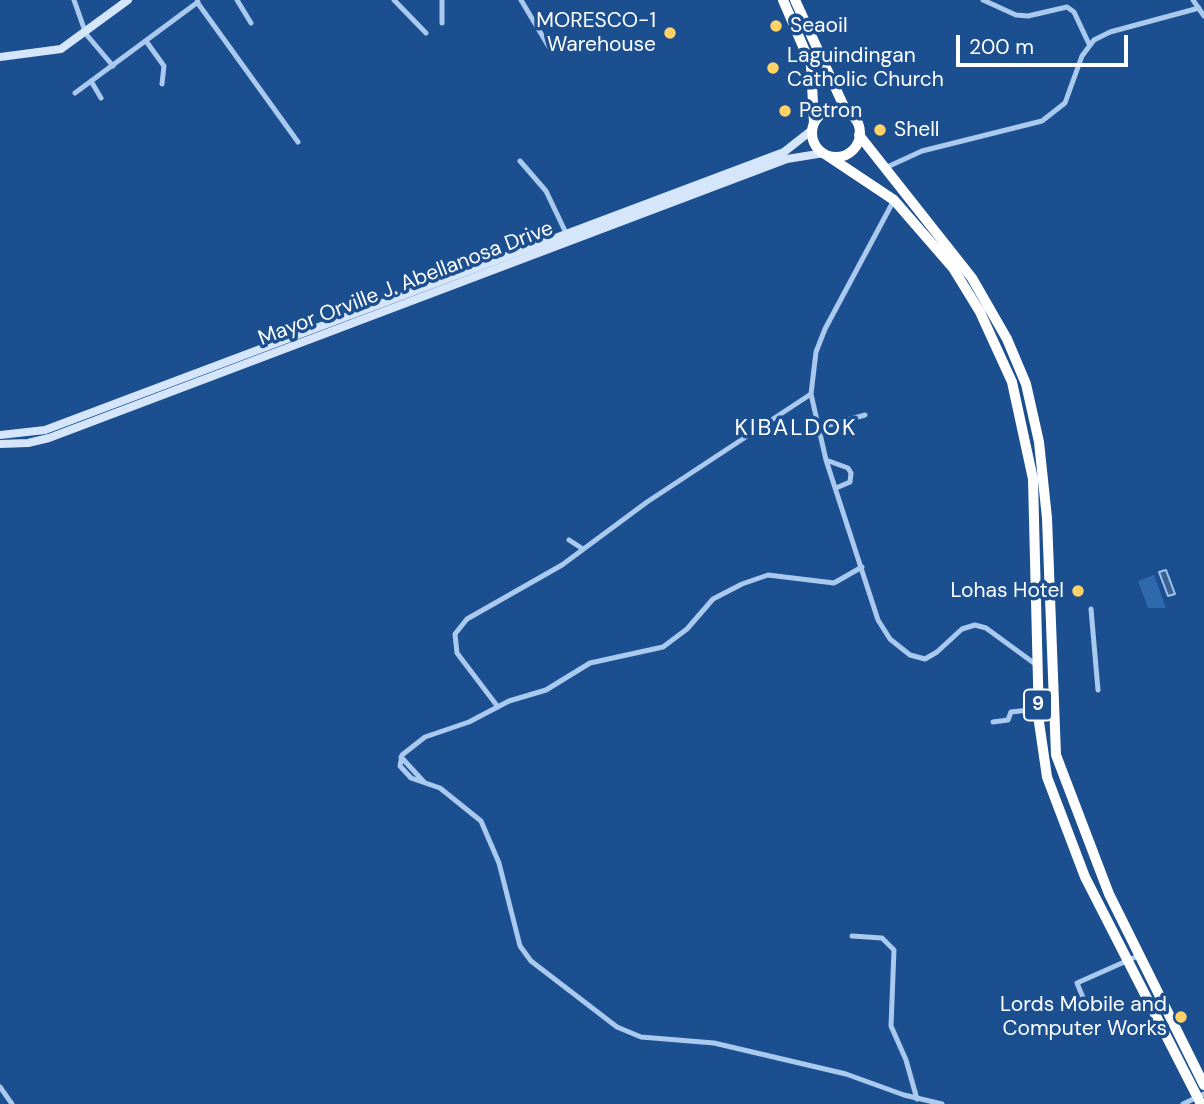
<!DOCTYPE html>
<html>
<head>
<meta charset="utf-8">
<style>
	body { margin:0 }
	#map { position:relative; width:1204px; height:1104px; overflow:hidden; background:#1b4f8f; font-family:"DM Sans",sans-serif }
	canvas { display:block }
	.scale { position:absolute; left:956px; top:35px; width:172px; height:32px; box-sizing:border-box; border:4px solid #fff; border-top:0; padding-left:9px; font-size:21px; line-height:24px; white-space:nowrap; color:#fff; -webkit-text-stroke:5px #1b4f8f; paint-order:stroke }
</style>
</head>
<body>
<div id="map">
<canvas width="1204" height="1104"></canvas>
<div class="scale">200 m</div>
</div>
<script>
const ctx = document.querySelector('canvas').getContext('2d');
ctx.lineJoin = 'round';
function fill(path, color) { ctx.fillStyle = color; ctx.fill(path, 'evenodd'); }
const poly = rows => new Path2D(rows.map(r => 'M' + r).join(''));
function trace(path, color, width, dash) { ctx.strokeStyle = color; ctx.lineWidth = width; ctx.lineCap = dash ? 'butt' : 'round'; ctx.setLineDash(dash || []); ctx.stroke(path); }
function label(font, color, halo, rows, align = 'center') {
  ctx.font = font + ' "DM Sans",sans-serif'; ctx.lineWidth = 7; ctx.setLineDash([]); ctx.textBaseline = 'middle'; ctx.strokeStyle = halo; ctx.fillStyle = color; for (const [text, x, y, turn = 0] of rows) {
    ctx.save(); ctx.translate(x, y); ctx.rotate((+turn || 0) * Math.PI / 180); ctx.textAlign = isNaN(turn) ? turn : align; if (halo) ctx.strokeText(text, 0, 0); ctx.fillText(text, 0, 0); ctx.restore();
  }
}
fill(poly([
	[1154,575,1166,608,1148,608,1138,581]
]), '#2e69ad');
const water = poly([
	[1166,570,1175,594,1168,596,1159,572,1166,570]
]);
fill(water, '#3c6290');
trace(water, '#9cc4f0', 2);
trace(poly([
	[74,0,86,34,113,66],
	[237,0,251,23],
	[394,0,426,33],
	[521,0,549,47],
	[983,0,1016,15,1028,16,1067,7,1074,12,1089,44],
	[1193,0,1204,16],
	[197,2,298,142],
	[442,23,442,0],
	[146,41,164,66,162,84],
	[91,81,101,98],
	[75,93,198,2],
	[520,161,546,191,566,233],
	[885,168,922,151,1042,121,1065,103,1082,56,1094,40,1110,32,1199,8],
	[894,200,825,329,816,352,811,394,826,460,878,620,890,639,910,655,925,659,937,652,962,629,975,625,986,628,1038,666],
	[818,428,865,415],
	[826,460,848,468,851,473,850,482,836,488],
	[569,540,583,549],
	[862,567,834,583,768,575,742,584,713,599,687,629,663,647,590,663,546,690,509,701,469,722,425,737,402,755,400,766,411,778,440,788,481,821,499,863,520,946,531,961,617,1027,641,1037,714,1043,846,1074,904,1095,942,1104],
	[1091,609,1098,690],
	[498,707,457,653,455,634,467,619,562,565,647,502,811,394],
	[993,722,1008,720,1011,712,1038,709],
	[401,757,424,782],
	[852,936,882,938,894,950,891,1026,906,1060,917,1099],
	[1088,1010,1077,983,1140,955],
	[0,1087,12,1104],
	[1183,1104,1204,1094]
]), '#a9c9ee', 5);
trace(poly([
	[0,57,61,49,128,0],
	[0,435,45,430,784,152,812,130],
	[0,444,28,443,49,438,787,159,824,153]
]), '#d6e6fa', 8);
trace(poly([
	[783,0,811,65,814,123],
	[795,0,846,111],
	'812 133a24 24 0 1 1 48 0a24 24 0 1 1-48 0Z',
	[859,135,972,278,1007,339,1026,384,1039,442,1047,518,1056,755,1109,894,1204,1085],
	[828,156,894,200,953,268,980,312,1012,382,1033,479,1039,722,1047,777,1085,877,1201,1104]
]), '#fff', 10);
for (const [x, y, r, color] of [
	[776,26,7,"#ffd166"],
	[670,33,7,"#ffd166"],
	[773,68,7,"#ffd166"],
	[785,111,7,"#ffd166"],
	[880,130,7,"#ffd166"],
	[1078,591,7,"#ffd166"],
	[1181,1017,7,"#ffd166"]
]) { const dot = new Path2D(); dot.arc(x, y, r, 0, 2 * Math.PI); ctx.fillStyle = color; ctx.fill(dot); trace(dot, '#1b4f8f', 2.5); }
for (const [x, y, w] of [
	[1038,705,28]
]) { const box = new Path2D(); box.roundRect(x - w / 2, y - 15.5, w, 31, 5); ctx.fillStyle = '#1b4f8f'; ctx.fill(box); trace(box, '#fff', 2); }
label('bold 19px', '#fff', null, [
	["9",1038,705]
]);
label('21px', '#fff', '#1b4f8f', [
	["MORESCO-1",656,21,"right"],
	["Warehouse",656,45,"right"],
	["Seaoil",790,26],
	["Laguindingan",787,56],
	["Catholic Church",787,80],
	["Petron",799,111],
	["Shell",894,130],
	["Lohas Hotel",1064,591,"right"],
	["Lords Mobile and",1167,1005,"right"],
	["Computer Works",1167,1029,"right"]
], 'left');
label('21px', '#fff', '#1b4f8f', [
	["Mayor Orville J. Abellanosa Drive",406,284,-21]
]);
ctx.letterSpacing = '2px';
label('23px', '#fff', '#1b4f8f', [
	["KIBALDOK",796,429]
]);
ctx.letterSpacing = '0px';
</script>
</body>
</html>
